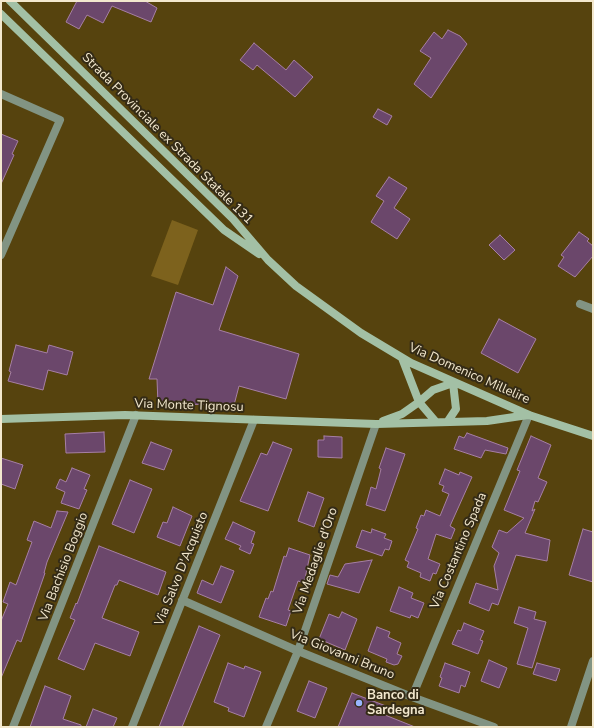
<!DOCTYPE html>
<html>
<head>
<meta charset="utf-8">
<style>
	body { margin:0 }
	#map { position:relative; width:594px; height:728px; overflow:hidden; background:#56430e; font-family:"Nunito Sans",sans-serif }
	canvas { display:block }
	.frame { position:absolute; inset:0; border:2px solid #f3e8ce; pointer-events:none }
</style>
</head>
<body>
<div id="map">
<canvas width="594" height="728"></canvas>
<div class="frame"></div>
</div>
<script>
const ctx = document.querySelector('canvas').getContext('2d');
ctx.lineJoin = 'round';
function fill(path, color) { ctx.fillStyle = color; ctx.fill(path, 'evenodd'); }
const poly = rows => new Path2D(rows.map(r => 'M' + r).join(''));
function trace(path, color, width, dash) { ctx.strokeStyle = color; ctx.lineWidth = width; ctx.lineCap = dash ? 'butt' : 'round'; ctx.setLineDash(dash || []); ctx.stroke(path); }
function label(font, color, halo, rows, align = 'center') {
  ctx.font = font + ' "Nunito Sans",sans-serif'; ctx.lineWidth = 4; ctx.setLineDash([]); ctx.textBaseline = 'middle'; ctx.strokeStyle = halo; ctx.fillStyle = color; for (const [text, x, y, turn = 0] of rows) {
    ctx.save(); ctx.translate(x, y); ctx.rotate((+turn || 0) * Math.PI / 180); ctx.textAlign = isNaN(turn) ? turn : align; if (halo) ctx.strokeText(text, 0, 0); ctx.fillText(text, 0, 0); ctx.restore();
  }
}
fill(poly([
	[172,220,198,230,178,285,151,276]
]), '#7d621d');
const building = poly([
	[77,1,145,1,157,8,151,22,112,6,103,23,87,15,79,29,66,22,77,1],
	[448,30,460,36,467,44,431,98,414,84,431,58,420,51,434,32,442,39,448,30],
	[254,43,286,70,294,60,313,77,295,97,257,65,253,70,240,60,254,43],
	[378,109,392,116,387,125,373,117,378,109],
	[1,134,18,141,12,154,14,155,1,184,1,134],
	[389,177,407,188,394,208,410,219,397,239,371,222,384,201,376,196,389,177],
	[579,232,589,239,587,241,593,246,593,256,575,277,558,266,564,257,561,255,579,232],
	[500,235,515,250,504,260,489,245,500,235],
	[226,267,238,276,219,330,299,354,286,399,239,386,234,405,230,404,228,410,218,409,220,404,158,405,157,379,149,379,176,292,213,305,226,267],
	[499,319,536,339,518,373,481,353,499,319],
	[16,345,47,353,49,345,73,352,67,375,48,370,43,390,8,381,11,372,9,371,16,345],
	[104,432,105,452,66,453,65,434,104,432],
	[467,433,508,448,506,454,485,450,481,458,454,449,459,436,464,438,467,433],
	[324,436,342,437,342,458,318,457,318,440,324,440,324,436],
	[531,436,551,445,538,478,547,482,538,502,535,501,532,511,535,509,525,533,550,540,547,561,516,555,498,605,492,603,489,611,469,603,476,583,498,590,494,566,499,553,492,547,499,530,507,533,524,518,504,510,520,471,517,470,531,436],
	[151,442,172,450,164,470,142,463,151,442],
	[273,442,292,449,268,511,240,501,261,453,267,455,273,442],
	[386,448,405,454,385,511,366,505,371,487,376,489,381,469,379,468,386,448],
	[1,458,23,465,15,489,1,484,1,458],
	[72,468,90,475,84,489,87,490,79,509,61,503,65,492,56,488,60,479,66,482,72,468],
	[445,469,459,475,460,472,472,477,450,526,455,529,451,539,436,534,428,559,440,564,436,574,433,573,430,581,420,577,421,573,407,567,409,562,405,560,418,529,416,528,421,515,424,516,426,510,440,516,449,494,442,491,444,486,439,484,445,469],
	[130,480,152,489,134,533,112,524,130,480],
	[308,492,324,498,314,527,298,521,308,492],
	[173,507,192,516,180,546,157,537,163,522,167,523,173,507],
	[57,511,68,512,47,562,44,573,45,573,21,642,17,640,1,678,1,621,8,604,3,602,10,582,16,585,32,542,27,540,34,521,51,528,57,511],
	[233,522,255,532,251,543,254,544,250,554,239,549,241,546,225,539,233,522],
	[372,529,386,534,384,538,392,541,389,550,385,549,382,556,356,547,362,530,371,533,372,529],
	[583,529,593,532,593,582,569,575,583,529],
	[99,546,166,572,158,595,119,580,117,585,115,585,102,618,139,632,130,656,95,643,84,670,58,659,75,620,70,618,76,603,77,604,99,546],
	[289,548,310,555,304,583,298,581,288,610,291,611,286,626,259,617,266,598,268,599,271,591,273,592,284,556,286,557,289,548],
	[372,560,359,593,327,584,330,575,338,577,345,564,372,560],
	[221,566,234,571,221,603,197,593,202,580,213,585,221,566],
	[399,587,413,593,411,598,424,603,418,618,411,615,410,618,390,611,399,587],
	[519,607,536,612,534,619,546,622,532,668,517,664,528,628,514,623,519,607],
	[342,612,357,619,345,650,319,639,329,614,339,618,342,612],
	[464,623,484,631,480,640,483,641,478,654,452,644,458,630,461,631,464,623],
	[199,626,220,635,182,727,159,727,199,626],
	[377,627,390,632,388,637,401,643,397,654,402,656,398,664,394,665,386,662,387,659,368,651,377,627],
	[489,660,507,668,499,688,481,681,489,660],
	[228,663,244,669,245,666,261,672,244,717,228,711,229,708,214,702,228,663],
	[445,663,470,672,465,687,461,685,459,693,439,686,442,678,440,677,445,663],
	[537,663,560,669,556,681,533,674,537,663],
	[309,681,327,688,315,718,297,711,309,681],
	[45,686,71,696,63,719,81,725,81,727,30,727,45,686],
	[352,693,386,706,385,709,387,710,385,715,415,727,338,727,352,693],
	[93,709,117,718,113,727,86,727,93,709]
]);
fill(building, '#6b476b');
trace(building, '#a67fa5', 1);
trace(poly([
	[1,94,60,120,1,255],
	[580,304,593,309],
	[182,600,298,651,412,697,494,727],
	[412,697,529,415],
	[13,727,136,415],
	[132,727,254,420],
	[266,727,298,651,376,424],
	[571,727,593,661]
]), '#829483', 8);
trace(poly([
	[10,1,233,219,268,260,296,286,361,333,411,363,529,415,593,436],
	[1,14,224,230,259,254],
	[402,358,419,402,436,422],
	[1,419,125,415,376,424,487,421,528,415],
	[383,421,402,414,419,402,433,390,453,383],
	[448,421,456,409,453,383]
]), '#a3c0a5', 8);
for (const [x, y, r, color] of [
	[359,703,4,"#98b5fd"]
]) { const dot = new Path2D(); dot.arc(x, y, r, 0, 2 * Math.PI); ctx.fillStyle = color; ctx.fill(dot); trace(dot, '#342b16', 1.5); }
label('13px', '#f3e8ce', '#342b16', [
	["Strada Provinciale ex Strada Statale 131",167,139,45],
	["Via Domenico Millelire",469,374,24],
	["Via Monte Tignosu",189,406,2],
	["Via Costantino Spada",459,551,-67],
	["Via Medaglie d'Oro",316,561,-71],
	["Via Bachisio Boggio",64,567,-69],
	["Via Salvo D'Acquisto",182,569,-68],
	["Via Giovanni Bruno",342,655,22]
]);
label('bold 13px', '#f3e8ce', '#342b16', [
	["Banco di",367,696],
	["Sardegna",367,711]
], 'left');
</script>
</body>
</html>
